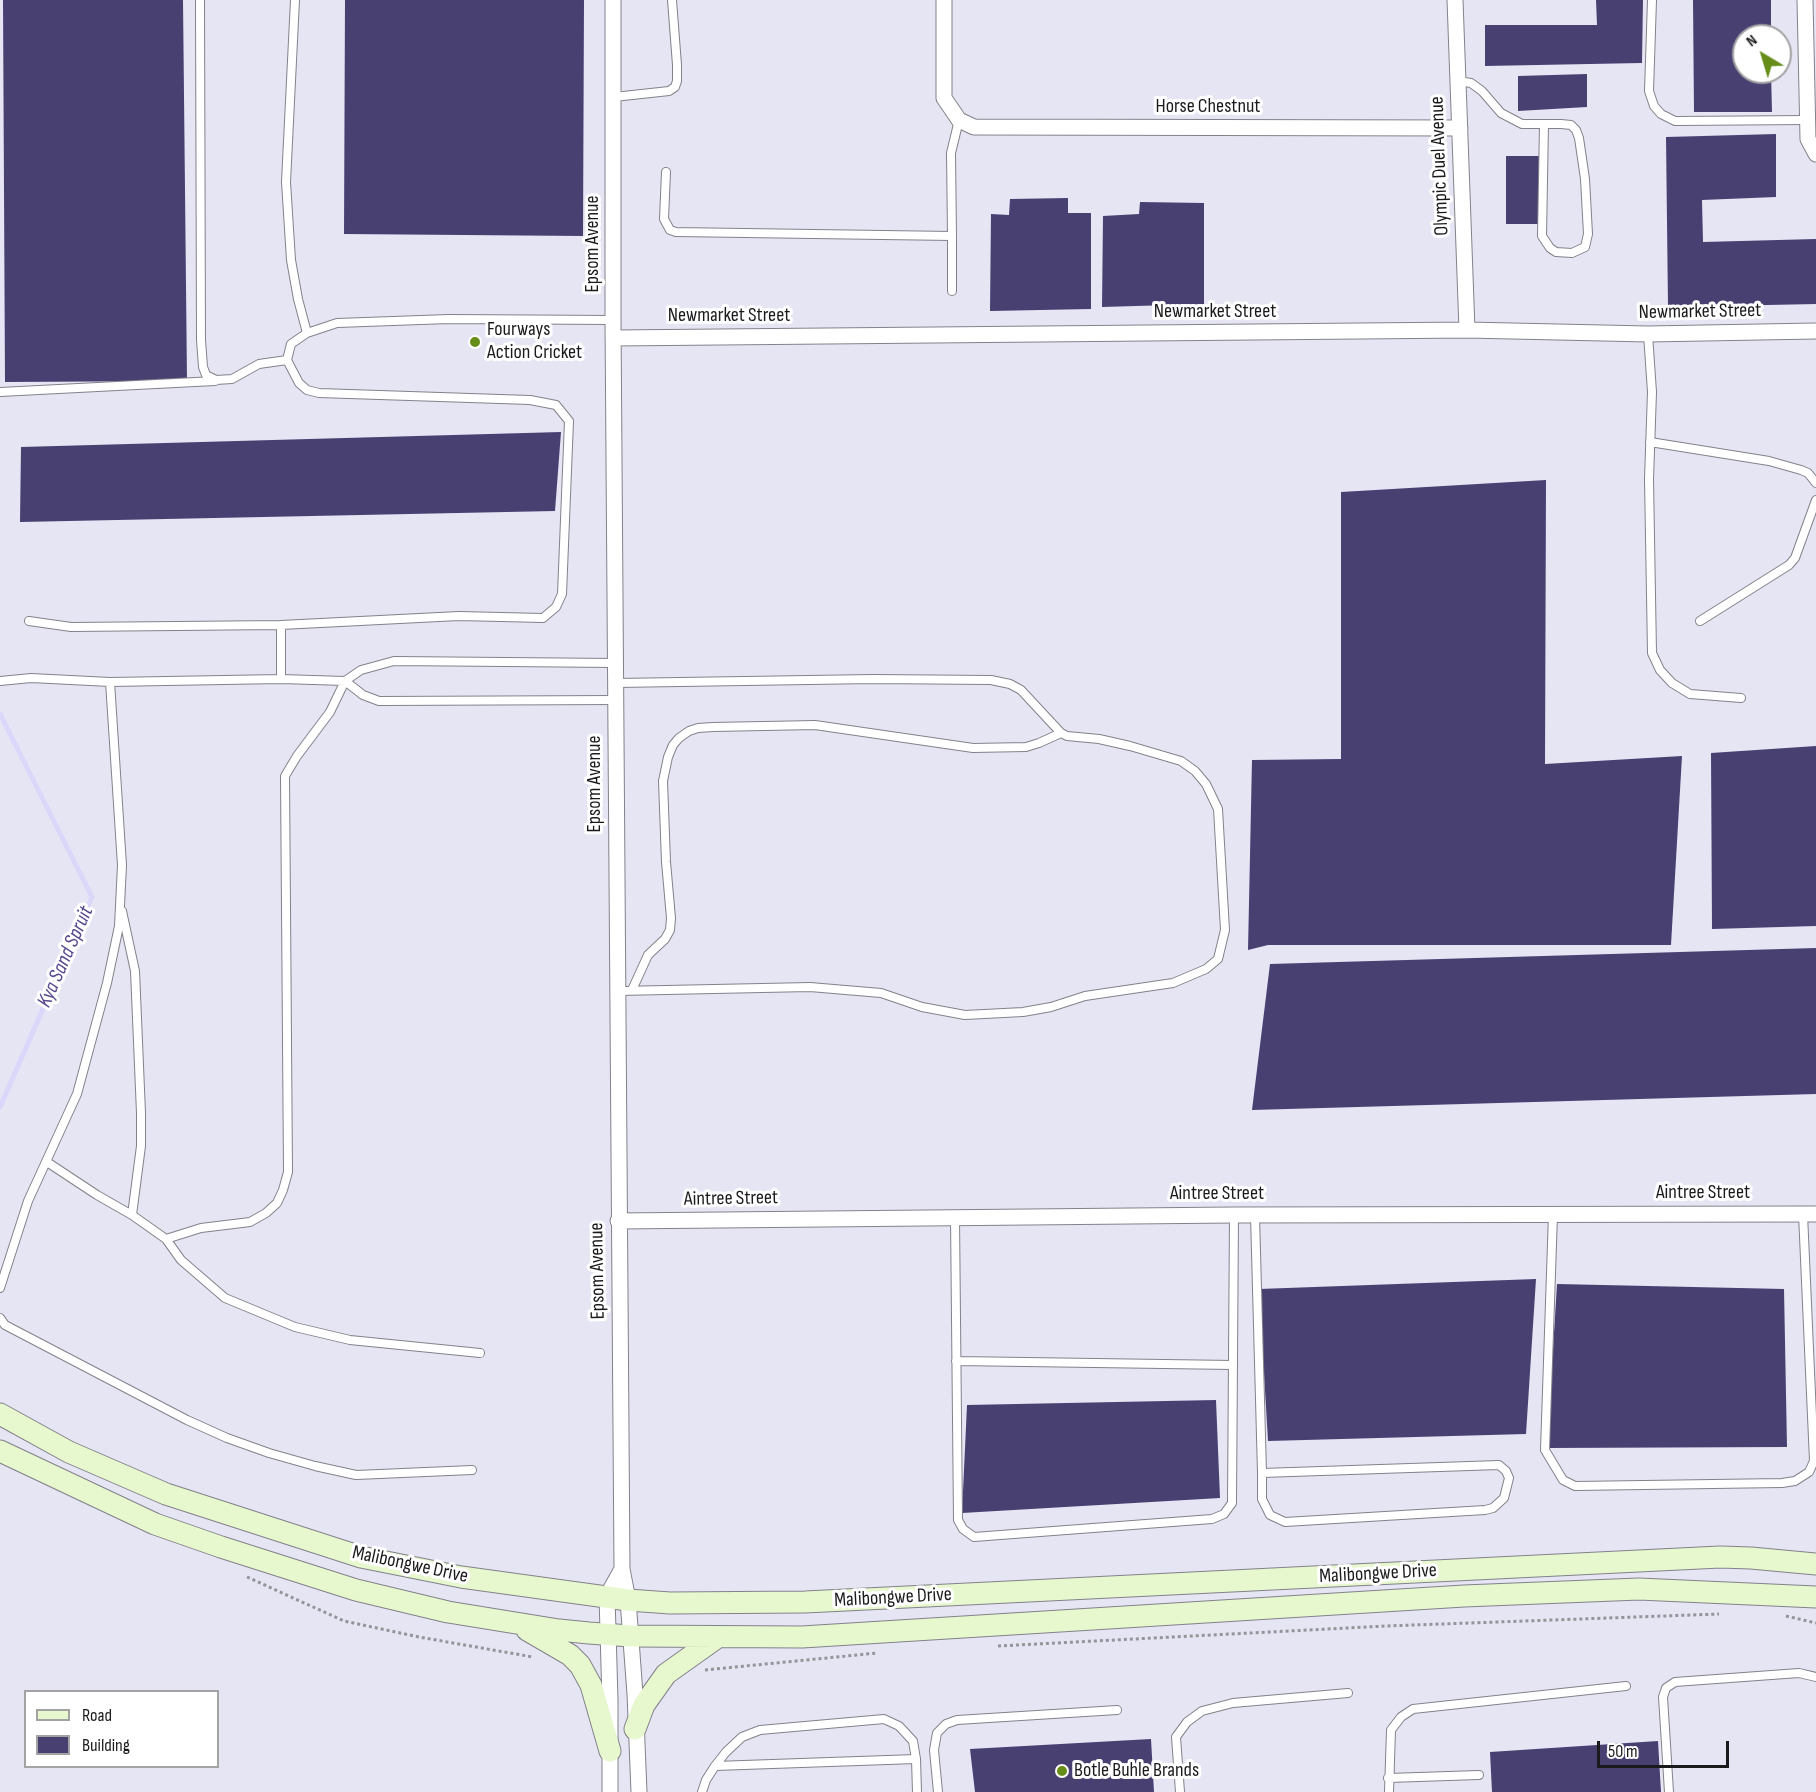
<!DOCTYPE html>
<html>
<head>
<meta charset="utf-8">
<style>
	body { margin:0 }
	#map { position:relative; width:1816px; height:1792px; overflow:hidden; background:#f4f3fc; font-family:"Sofia Sans Condensed",sans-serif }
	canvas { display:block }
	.legend { position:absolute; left:24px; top:1690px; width:195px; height:78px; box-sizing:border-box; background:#fff; border:2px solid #a3a3a4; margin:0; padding:8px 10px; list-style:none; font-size:18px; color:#1a191c }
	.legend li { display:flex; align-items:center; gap:12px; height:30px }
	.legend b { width:30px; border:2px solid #a3a3a4 }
	.north { position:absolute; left:1732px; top:24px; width:60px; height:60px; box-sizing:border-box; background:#fff; border:2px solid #a3a3a4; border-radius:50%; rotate:322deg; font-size:16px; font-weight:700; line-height:24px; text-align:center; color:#1a191c }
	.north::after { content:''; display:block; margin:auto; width:21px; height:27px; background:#668d18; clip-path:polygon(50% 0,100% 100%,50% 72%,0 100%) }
	.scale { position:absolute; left:1597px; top:1741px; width:132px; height:27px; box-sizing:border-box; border:3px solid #1a191c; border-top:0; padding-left:8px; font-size:18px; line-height:21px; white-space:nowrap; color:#1a191c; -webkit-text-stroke:4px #fff; paint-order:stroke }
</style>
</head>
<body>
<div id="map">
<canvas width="1816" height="1792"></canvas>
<ul class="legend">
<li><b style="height:8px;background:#e7f7ce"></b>Road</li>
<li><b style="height:16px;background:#494072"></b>Building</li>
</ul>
<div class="north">N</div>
<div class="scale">50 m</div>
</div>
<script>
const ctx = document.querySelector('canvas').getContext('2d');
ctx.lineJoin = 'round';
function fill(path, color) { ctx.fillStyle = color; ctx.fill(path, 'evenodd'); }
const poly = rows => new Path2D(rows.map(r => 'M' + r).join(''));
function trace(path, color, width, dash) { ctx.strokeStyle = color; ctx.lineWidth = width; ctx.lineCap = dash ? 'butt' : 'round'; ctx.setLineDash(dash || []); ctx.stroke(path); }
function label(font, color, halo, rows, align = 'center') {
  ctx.font = font + ' "Sofia Sans Condensed",sans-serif'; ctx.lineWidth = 6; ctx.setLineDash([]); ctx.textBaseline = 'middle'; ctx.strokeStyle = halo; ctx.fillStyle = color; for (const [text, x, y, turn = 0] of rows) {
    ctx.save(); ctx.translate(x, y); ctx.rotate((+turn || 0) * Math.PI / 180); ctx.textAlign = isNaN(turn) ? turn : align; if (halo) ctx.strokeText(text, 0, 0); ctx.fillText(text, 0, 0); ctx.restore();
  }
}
fill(poly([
	[0,0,1816,0,1816,1792,0,1792],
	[1744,36,1780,36,1780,72,1744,72],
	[26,1692,218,1692,218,1766,26,1766]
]), '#e6e5f4');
trace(poly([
	[0,714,92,897,0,1107]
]), '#dbd7fb', 5);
fill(poly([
	[3,0,183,0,187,381,5,382],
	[345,0,584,0,583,236,344,234],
	[1596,0,1643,0,1642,63,1485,66,1485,25,1597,25],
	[1693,0,1771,0,1771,36,1744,36,1744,72,1771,72,1772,112,1694,112],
	[1587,74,1587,107,1518,111,1518,76],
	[1776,134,1776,197,1702,200,1703,242,1816,239,1816,304,1668,307,1666,137],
	[1506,156,1539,156,1538,224,1506,224],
	[1068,198,1068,213,1091,213,1091,309,990,311,991,214,1009,215,1010,199],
	[1140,202,1204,203,1204,304,1102,307,1103,216,1139,214],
	[561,432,555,511,20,522,21,447],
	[1546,480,1545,764,1682,756,1671,945,1268,945,1248,950,1252,760,1341,759,1341,492],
	[1816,746,1816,926,1712,929,1711,753],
	[1816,948,1816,1094,1252,1110,1270,964],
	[1536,1279,1526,1434,1268,1441,1259,1289],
	[1557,1284,1784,1289,1787,1447,1547,1448],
	[1216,1400,1220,1498,962,1513,967,1405],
	[1151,1739,1154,1792,975,1792,970,1749],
	[1658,1741,1661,1792,1492,1792,1490,1752]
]), '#494072');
const service = poly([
	[200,0,201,340,203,367,206,375,216,380,232,379,259,364,287,360,291,344,307,333,337,323,449,319,613,320],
	[295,0,286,182,291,260,298,299,307,333],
	[1652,0,1649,91,1654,106,1661,114,1675,121,1807,120],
	[1458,81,1471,83,1482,91,1501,113,1522,124,1561,124,1571,125,1576,130,1579,138,1585,179,1588,234,1585,247,1572,253,1556,252,1550,248,1542,236,1544,124],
	[614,97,669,91,675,87,677,81,677,65,672,0],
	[666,172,664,219,670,230,676,232,952,236,951,153,959,120],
	[952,291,952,236],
	[1648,334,1652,392,1649,479,1652,653,1660,670,1672,683,1690,694,1741,698],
	[0,392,215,381],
	[1650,442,1769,461,1801,470,1808,473,1816,483],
	[29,621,71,627,281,625,281,679,345,681,363,695,379,701,616,700],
	[1700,621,1789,565,1795,558,1816,500],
	[281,625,459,616,543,618,556,607,562,594,569,421,556,405,530,400,319,393,307,390,299,383,287,360],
	[0,681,31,678,110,682,281,679],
	[616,683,873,679,991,680,1010,684,1021,690,1061,733,1067,736,1099,739,1130,746,1181,761,1195,771,1206,784,1218,809,1225,930,1218,959,1206,969,1173,983,1085,996,1051,1007,1023,1012,965,1015,922,1007,881,993,810,987,618,991],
	[122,911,135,971,141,1113,141,1146,132,1215],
	[632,990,648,955,665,939,670,930,671,918,666,862,663,781,668,757,673,745,679,738,689,731,698,728,713,727,815,725,973,748,1026,747,1039,743,1061,733],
	[47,1162,97,1195,132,1215,166,1239,181,1260,225,1298,295,1327,350,1340,480,1353],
	[1553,1214,1545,1450,1563,1480,1575,1486,1782,1483,1795,1481,1809,1472,1814,1461,1803,1214],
	[1255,1215,1262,1473,1262,1499,1270,1515,1285,1522,1485,1510,1493,1508,1504,1498,1509,1478,1506,1471,1499,1465,1262,1473],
	[955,1217,958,1520,963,1529,974,1537,1212,1519,1224,1514,1232,1503,1234,1215],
	[166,1239,201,1228,250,1222,266,1213,277,1203,283,1190,288,1172,285,776,297,756,330,712,345,681,361,670,394,661,616,663],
	[0,1288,28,1201,77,1094,107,983,119,926,122,865,110,682],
	[0,1318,5,1325,187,1420,227,1438,269,1453,315,1466,356,1475,472,1470],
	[956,1361,1233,1365],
	[715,1766,916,1759],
	[1388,1778,1479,1775],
	[702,1792,706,1780,715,1766,726,1752,742,1737,760,1730,884,1719,899,1726,913,1741,916,1759,917,1792],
	[938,1792,934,1750,937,1733,946,1724,957,1720,1117,1710],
	[1180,1792,1176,1737,1187,1722,1202,1711,1233,1703,1348,1693],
	[1389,1792,1391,1730,1401,1717,1413,1709,1626,1686],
	[1669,1792,1663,1697,1666,1688,1675,1682,1799,1673,1816,1677]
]);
const minor = poly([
	[613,0,613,320,622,1569,628,1600,635,1694,639,1792],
	[944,0,944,98,959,120,974,127,1460,128],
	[1455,0,1467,330],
	[1805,0,1808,139,1816,154],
	[613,338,1467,330,1648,334,1816,331],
	[618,1221,1234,1215,1816,1214],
	[610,1792,610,1700,607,1596,622,1569]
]);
const secondary = poly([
	[0,1414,69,1452,166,1494,361,1557,461,1577,628,1600,670,1603,805,1602,1720,1557,1751,1558,1816,1564],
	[0,1451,155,1524,221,1547,356,1590,448,1612,559,1630,589,1633,630,1636,802,1637,1464,1596,1639,1589,1816,1597],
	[527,1630,570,1655,580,1665,591,1685,610,1751],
	[635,1729,644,1705,666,1674,718,1637]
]);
trace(service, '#83828a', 10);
trace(minor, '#83828a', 17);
trace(secondary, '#83828a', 23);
trace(poly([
	[247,1577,344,1621,419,1637,533,1657],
	[1786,1616,1816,1623],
	[998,1646,1386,1626,1719,1614],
	[705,1670,877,1653]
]), '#95949a', 3, [3, 3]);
trace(service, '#fff', 8);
trace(minor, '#fff', 15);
trace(secondary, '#e7f7ce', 21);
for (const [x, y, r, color] of [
	[475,342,6,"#668d18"],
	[1062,1771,6,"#668d18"]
]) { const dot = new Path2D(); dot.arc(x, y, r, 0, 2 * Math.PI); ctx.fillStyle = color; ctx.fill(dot); trace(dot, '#fff', 2); }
label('20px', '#1a191c', '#fff', [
	["Horse Chestnut",1208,107],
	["Olympic Duel Avenue",1440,166,-92],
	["Epsom Avenue",593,244,-90],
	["Newmarket Street",1215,312],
	["Newmarket Street",1700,312,-1],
	["Newmarket Street",729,316],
	["Epsom Avenue",595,784,-90],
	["Aintree Street",1703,1193],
	["Aintree Street",1217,1194],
	["Aintree Street",731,1199,-1],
	["Epsom Avenue",598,1271,-91],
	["Malibongwe Drive",410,1565,12],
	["Malibongwe Drive",1378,1574,-3],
	["Malibongwe Drive",893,1598,-3]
]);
label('20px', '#1a191c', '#fff', [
	["Fourways",487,330],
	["Action Cricket",487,353],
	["Botle Buhle Brands",1074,1771]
], 'left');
label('italic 21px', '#57488f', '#fff', [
	["Kya Sand Spruit",66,957,-66]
]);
</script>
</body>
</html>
